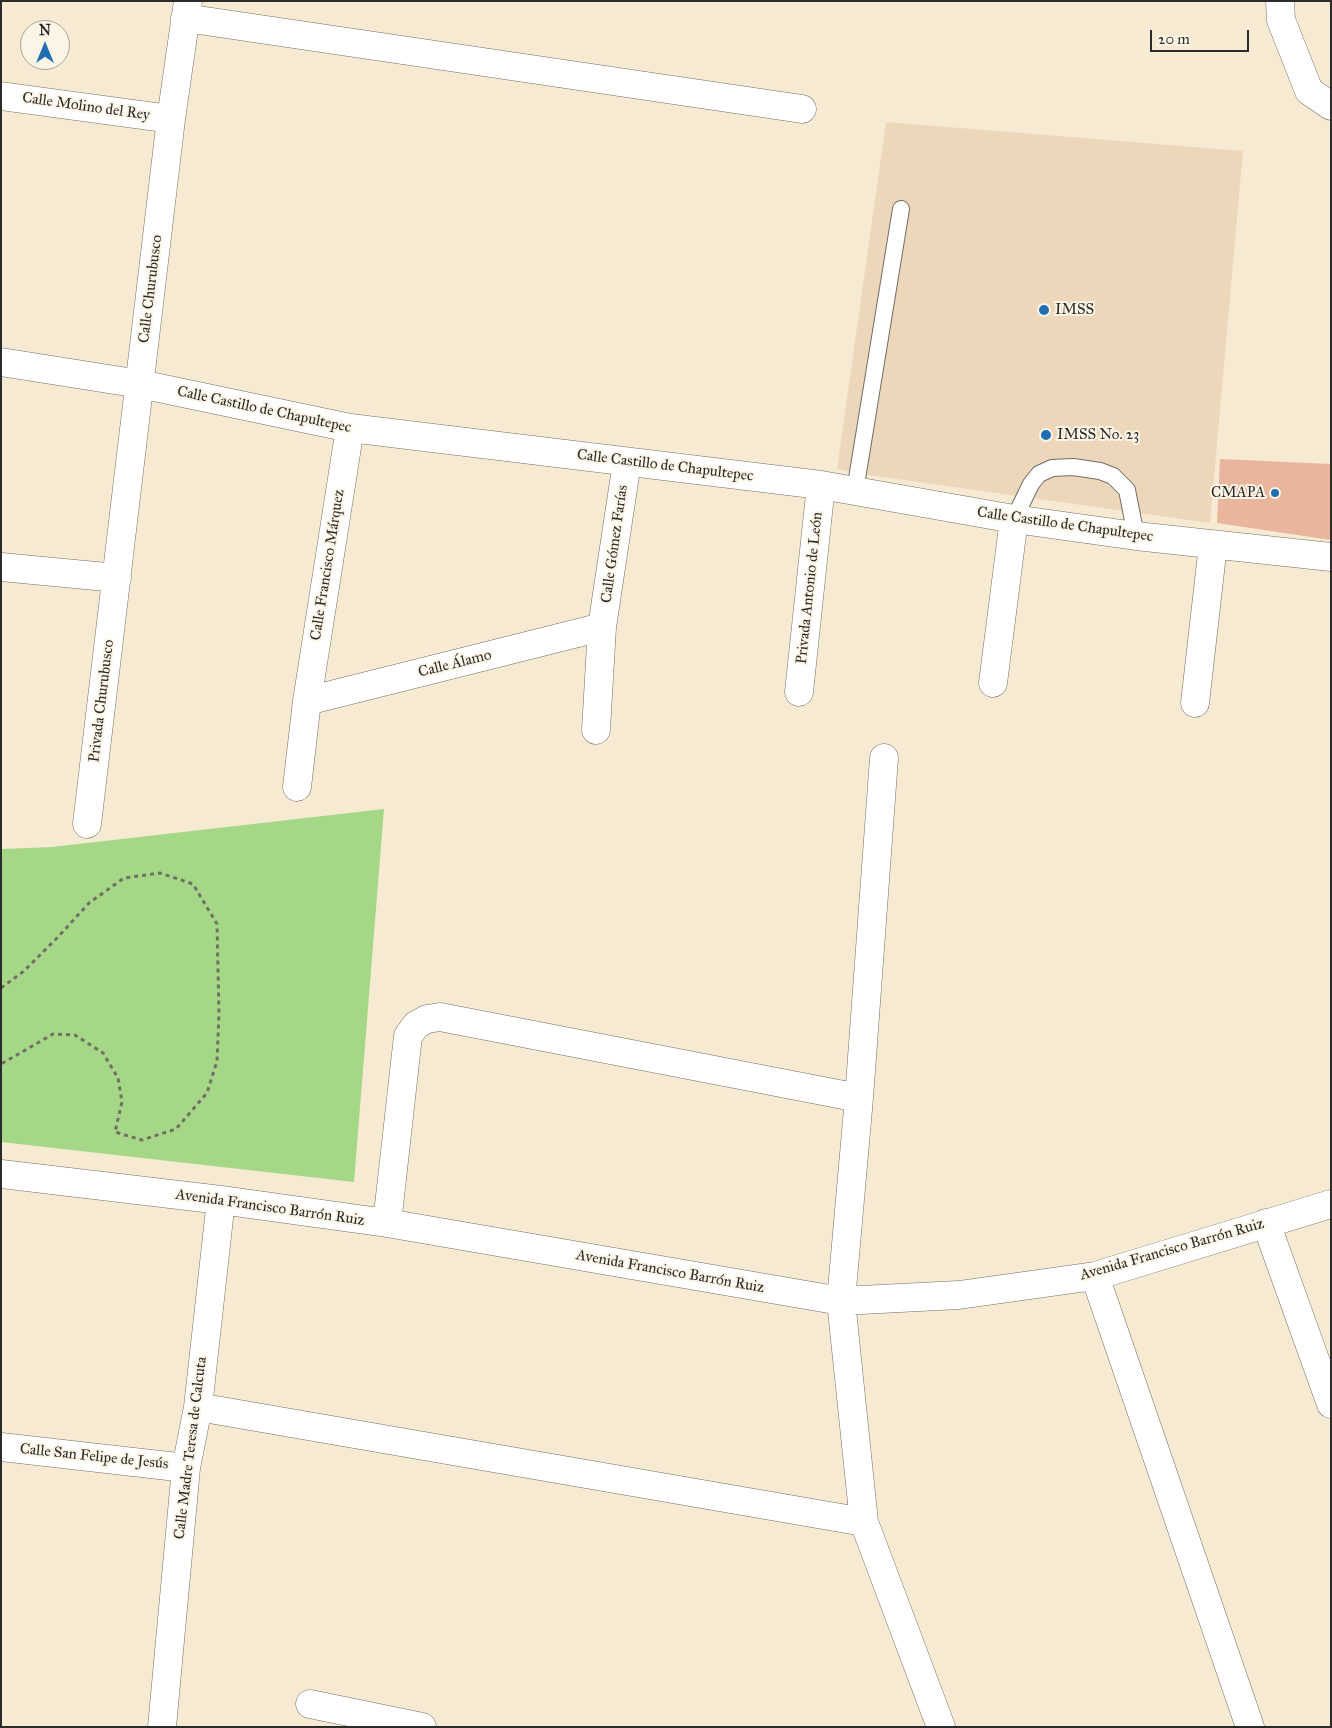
<!DOCTYPE html>
<html>
<head>
<meta charset="utf-8">
<style>
	body { margin:0 }
	#map { position:relative; width:1332px; height:1728px; overflow:hidden; background:#f7ead3; font-family:"IM FELL Great Primer",serif }
	canvas { display:block }
	.frame { position:absolute; inset:0; border:2px solid #2b2b2b; pointer-events:none }
	.north { position:absolute; left:20px; top:20px; width:50px; height:50px; box-sizing:border-box; background:#fcf5e5; border:1px solid #a8a49b; border-radius:50%; rotate:0deg; font-size:14px; font-weight:700; line-height:20px; text-align:center; color:#2b2b2b }
	.north::after { content:''; display:block; margin:auto; width:18px; height:22px; background:#1f6fb2; clip-path:polygon(50% 0,100% 100%,50% 72%,0 100%) }
	.scale { position:absolute; left:1150px; top:30px; width:99px; height:22px; box-sizing:border-box; border:2px solid #2b2b2b; border-top:0; padding-left:6px; font-size:15px; line-height:18px; white-space:nowrap; color:#2b2b2b; -webkit-text-stroke:4px #fcf5e5; paint-order:stroke }
</style>
</head>
<body>
<div id="map">
<canvas width="1332" height="1728"></canvas>
<div class="frame"></div>
<div class="north">N</div>
<div class="scale">20 m</div>
</div>
<script>
const ctx = document.querySelector('canvas').getContext('2d');
ctx.lineJoin = 'round';
function fill(path, color) { ctx.fillStyle = color; ctx.fill(path, 'evenodd'); }
const poly = rows => new Path2D(rows.map(r => 'M' + r).join(''));
function trace(path, color, width, dash) { ctx.strokeStyle = color; ctx.lineWidth = width; ctx.lineCap = dash ? 'butt' : 'round'; ctx.setLineDash(dash || []); ctx.stroke(path); }
function label(font, color, halo, rows, align = 'center') {
  ctx.font = font + ' "IM FELL Great Primer",serif'; ctx.lineWidth = 4; ctx.setLineDash([]); ctx.textBaseline = 'middle'; ctx.strokeStyle = halo; ctx.fillStyle = color; for (const [text, x, y, turn = 0] of rows) {
    ctx.save(); ctx.translate(x, y); ctx.rotate((+turn || 0) * Math.PI / 180); ctx.textAlign = isNaN(turn) ? turn : align; if (halo) ctx.strokeText(text, 0, 0); ctx.fillText(text, 0, 0); ctx.restore();
  }
}
fill(poly([
	[886,122,1243,151,1210,523,868,475,837,469]
]), '#ecd7ba');
fill(poly([
	[384,809,354,1182,1,1142,1,849,52,847]
]), '#a4d887');
fill(poly([
	[1220,459,1331,464,1331,540,1217,523]
]), '#e9b59c');
const lane = poly([
	[855,491,901,209],
	[1014,519,1031,484,1039,474,1052,468,1073,467,1100,471,1113,476,1127,490,1136,536]
]);
const street = poly([
	[185,18,802,109],
	[1,96,171,119],
	[1,362,140,384,350,428,821,485,1014,519,1136,536,1331,557],
	[1,567,117,578],
	[993,683,1014,519],
	[799,692,821,485],
	[307,701,602,627],
	[1195,703,1213,545],
	[596,730,602,627,627,462],
	[884,758,859,1098,841,1301,864,1522,941,1727],
	[297,787,307,701,350,428],
	[87,824,171,119,188,1],
	[1,1174,221,1200,387,1223,841,1301,959,1295,1095,1276,1331,1204],
	[387,1223,408,1036,416,1025,427,1019,440,1017,859,1098],
	[1266,1223,1331,1404],
	[1095,1276,1250,1727],
	[198,1407,864,1522],
	[1,1447,186,1468],
	[310,1704,422,1727],
	[162,1727,186,1468,198,1407,221,1200]
]);
const secondary = poly([
	[1280,1,1281,20,1309,91,1331,106]
]);
trace(lane, '#726e66', 18);
trace(street, '#726e66', 29);
trace(secondary, '#726e66', 29);
trace(poly([
	[1,988,24,971,58,937,89,903,124,878,160,873,193,884,217,924,219,1013,217,1061,207,1093,176,1129,142,1140,115,1132,122,1102,118,1078,103,1053,75,1035,53,1034,1,1064]
]), '#726e66', 3, [4, 4]);
trace(lane, '#fff', 16);
trace(street, '#fff', 28);
trace(secondary, '#fff', 28);
for (const [x, y, r, color] of [
	[1044,310,6,"#1f6fb2"],
	[1046,435,6,"#1f6fb2"],
	[1275,493,5,"#1f6fb2"]
]) { const dot = new Path2D(); dot.arc(x, y, r, 0, 2 * Math.PI); ctx.fillStyle = color; ctx.fill(dot); trace(dot, '#fcf5e5', 2); }
label('15px', '#2b2b2b', '#fcf5e5', [
	["Calle Molino del Rey",86,107,8],
	["Calle Churubusco",151,289,-83],
	["Calle Castillo de Chapultepec",264,410,12],
	["Calle Castillo de Chapultepec",665,466,7],
	["Calle Castillo de Chapultepec",1065,525,8],
	["Calle Gómez Farías",615,544,-82],
	["Calle Francisco Márquez",328,565,-81],
	["Privada Antonio de León",810,588,-84],
	["Calle Álamo",455,664,-14],
	["Privada Churubusco",102,701,-83],
	["Avenida Francisco Barrón Ruiz",270,1208,8],
	["Avenida Francisco Barrón Ruiz",1172,1250,-16],
	["Avenida Francisco Barrón Ruiz",670,1272,10],
	["Calle Madre Teresa de Calcuta",191,1448,-83],
	["Calle San Felipe de Jesús",94,1457,6]
]);
label('15px', '#2b2b2b', '#fcf5e5', [
	["IMSS",1055,310],
	["IMSS No. 23",1057,435],
	["CMAPA",1265,493,"right"]
], 'left');
</script>
</body>
</html>
